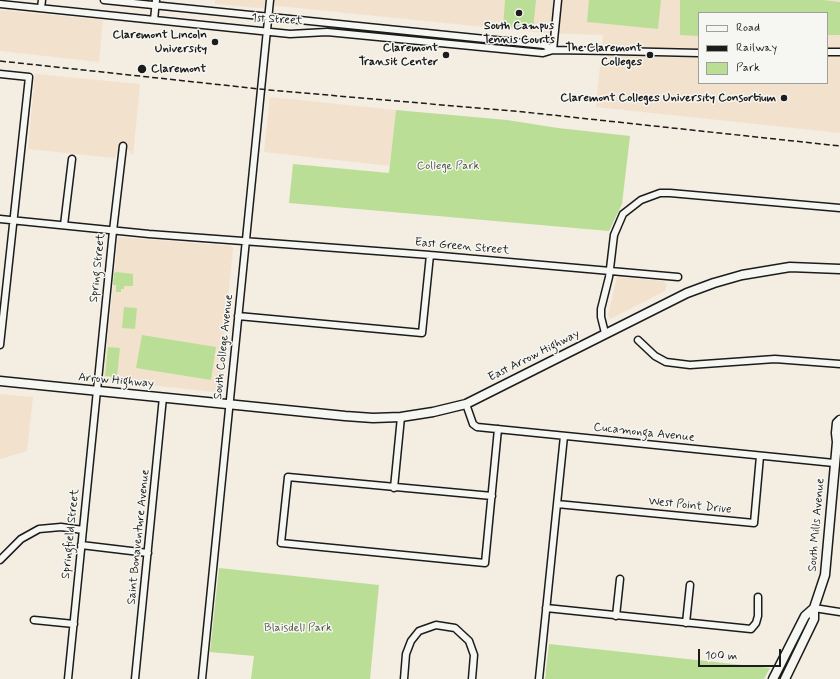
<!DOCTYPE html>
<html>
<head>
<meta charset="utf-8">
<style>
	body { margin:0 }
	#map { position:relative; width:840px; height:679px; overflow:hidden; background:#f4ede1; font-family:Mynerve,sans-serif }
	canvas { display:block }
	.legend { position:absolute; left:698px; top:12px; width:130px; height:72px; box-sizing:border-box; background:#f6f6f2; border:1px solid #9f9f9c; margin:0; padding:5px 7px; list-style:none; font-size:12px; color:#1c1c1c }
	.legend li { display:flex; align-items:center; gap:8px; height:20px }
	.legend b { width:20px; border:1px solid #9f9f9c }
	.scale { position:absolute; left:698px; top:649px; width:83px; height:18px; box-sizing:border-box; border:2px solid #1c1c1c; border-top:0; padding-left:5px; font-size:12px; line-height:14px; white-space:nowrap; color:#1c1c1c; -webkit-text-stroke:3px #f6f6f2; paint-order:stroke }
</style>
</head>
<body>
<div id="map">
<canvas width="840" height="679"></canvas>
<ul class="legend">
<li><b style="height:5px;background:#f6f6f2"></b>Road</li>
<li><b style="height:5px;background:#1c1c1c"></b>Railway</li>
<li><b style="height:11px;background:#bbde97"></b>Park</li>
</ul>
<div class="scale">100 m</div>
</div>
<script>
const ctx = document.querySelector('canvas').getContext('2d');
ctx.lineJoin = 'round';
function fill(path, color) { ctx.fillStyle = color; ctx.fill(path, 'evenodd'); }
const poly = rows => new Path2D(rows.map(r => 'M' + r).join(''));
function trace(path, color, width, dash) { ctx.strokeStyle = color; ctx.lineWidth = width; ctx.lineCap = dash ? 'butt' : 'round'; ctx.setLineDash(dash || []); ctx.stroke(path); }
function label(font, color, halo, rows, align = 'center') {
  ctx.font = font + ' Mynerve,sans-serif'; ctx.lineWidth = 3; ctx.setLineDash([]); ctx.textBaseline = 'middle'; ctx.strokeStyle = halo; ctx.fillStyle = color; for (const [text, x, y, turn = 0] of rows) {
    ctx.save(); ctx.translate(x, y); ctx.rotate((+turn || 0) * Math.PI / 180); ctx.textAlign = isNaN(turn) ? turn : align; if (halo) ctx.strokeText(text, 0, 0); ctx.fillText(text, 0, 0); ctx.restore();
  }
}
fill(poly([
	[215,0,840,0,840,133,596,107,603,35,543,33,278,6,259,8,215,4],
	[699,13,827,13,827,83,699,83],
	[0,10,103,20,99,62,0,51],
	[35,74,140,84,133,156,130,151,124,150,116,154,115,158,28,149],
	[270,97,396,110,390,166,264,152],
	[118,237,232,246,233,249,219,388,214,392,103,380],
	[617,277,663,281,667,284,665,291,610,319,608,315],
	[0,394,33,397,27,451,0,459]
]), '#f2e2cd');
fill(poly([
	[505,0,536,0,533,30,503,27],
	[589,0,661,0,658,29,587,22],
	[680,0,823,0,840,2,840,35,827,35,827,13,699,13,699,36,680,35],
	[396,110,507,120,558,128,630,136,622,204,609,231,289,203,293,164,389,173],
	[117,272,133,274,133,286,124,286,124,289,121,289,121,292,116,292,116,285,113,285,114,273],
	[124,307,137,308,135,329,122,328],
	[142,335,216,347,211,380,136,368],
	[108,347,120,348,117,377,105,376],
	[219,568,379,585,370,679,251,679,254,656,210,652],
	[549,644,770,668,764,679,545,679]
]), '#bbde97');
const minor = poly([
	[104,0,544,45,553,50],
	[0,4,290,34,327,32,543,53,553,50,614,51,699,53],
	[41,8,42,0],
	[154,20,156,0],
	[553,50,558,0],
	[827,52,840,52],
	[0,74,29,77,0,345],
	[0,219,149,234,430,255,678,277],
	[64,225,72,159],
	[238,316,422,333,430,255],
	[605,333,601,317,601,309,609,277,614,235,623,214,641,200,660,193,670,193,840,208],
	[638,340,655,356,666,362,690,365,775,359,840,364],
	[466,404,473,424,477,427,834,463],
	[394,488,401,417],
	[492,496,288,477,281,543,485,563,498,429],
	[557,504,754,523,760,456],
	[81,545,148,553],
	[0,560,21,539,39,529,61,527,83,530],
	[546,608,751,629,756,623,758,616,758,597],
	[814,608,840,612],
	[616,616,620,579],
	[34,620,74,624],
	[686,623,690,585],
	[68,679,113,231,123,146],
	[135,679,163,397],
	[202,679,270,0],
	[404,679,406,654,411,641,419,631,436,625,455,628,469,641,474,655,472,679],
	[539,679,564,436]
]);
const major = poly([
	[0,381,345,416,373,418,401,417,433,412,466,404,687,293,714,283,742,275,790,267,840,269],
	[773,679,805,616,814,608],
	[785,679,814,619,814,608,825,575,837,442,836,433,837,423,840,420]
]);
trace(minor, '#1c1c1c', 9);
trace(major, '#1c1c1c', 11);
trace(minor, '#f6f6f2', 6);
trace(major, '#f6f6f2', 8);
trace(poly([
	[0,61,269,90,524,112,840,146]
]), '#1c1c1c', 1.5, [6, 3]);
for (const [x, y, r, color] of [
	[519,13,4,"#1c1c1c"],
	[215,42,4,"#1c1c1c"],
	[446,55,4,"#1c1c1c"],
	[650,55,4,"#1c1c1c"],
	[142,69,5,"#1c1c1c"],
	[784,98,4,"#1c1c1c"]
]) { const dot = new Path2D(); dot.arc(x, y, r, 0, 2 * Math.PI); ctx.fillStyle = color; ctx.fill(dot); trace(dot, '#f6f6f2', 1.5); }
label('12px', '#1c1c1c', '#f6f6f2', [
	["1st Street",277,20,3],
	["East Green Street",462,247,5],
	["Spring Street",98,268,-84],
	["South College Avenue",224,347,-84],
	["East Arrow Highway",534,356,-27],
	["Arrow Highway",116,381,5],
	["Cucamonga Avenue",644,433,6],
	["West Point Drive",690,506,6],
	["South Mills Avenue",817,525,-85],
	["Springfield Street",71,534,-84],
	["Saint Bonaventure Avenue",139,537,-84]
]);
label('bold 12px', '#1c1c1c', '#f6f6f2', [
	["South Campus",519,26,"center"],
	["Tennis Courts",519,40,"center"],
	["Claremont Lincoln",207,35],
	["University",207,49],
	["Claremont",438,48],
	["Transit Center",438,62],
	["The Claremont",642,48],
	["Colleges",642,62],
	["Claremont",151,69,"left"],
	["Claremont Colleges University Consortium",776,98]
], 'right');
label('12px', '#4c5641', '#f6f6f2', [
	["College Park",448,166],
	["Blaisdell Park",298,628]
]);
</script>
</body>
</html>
